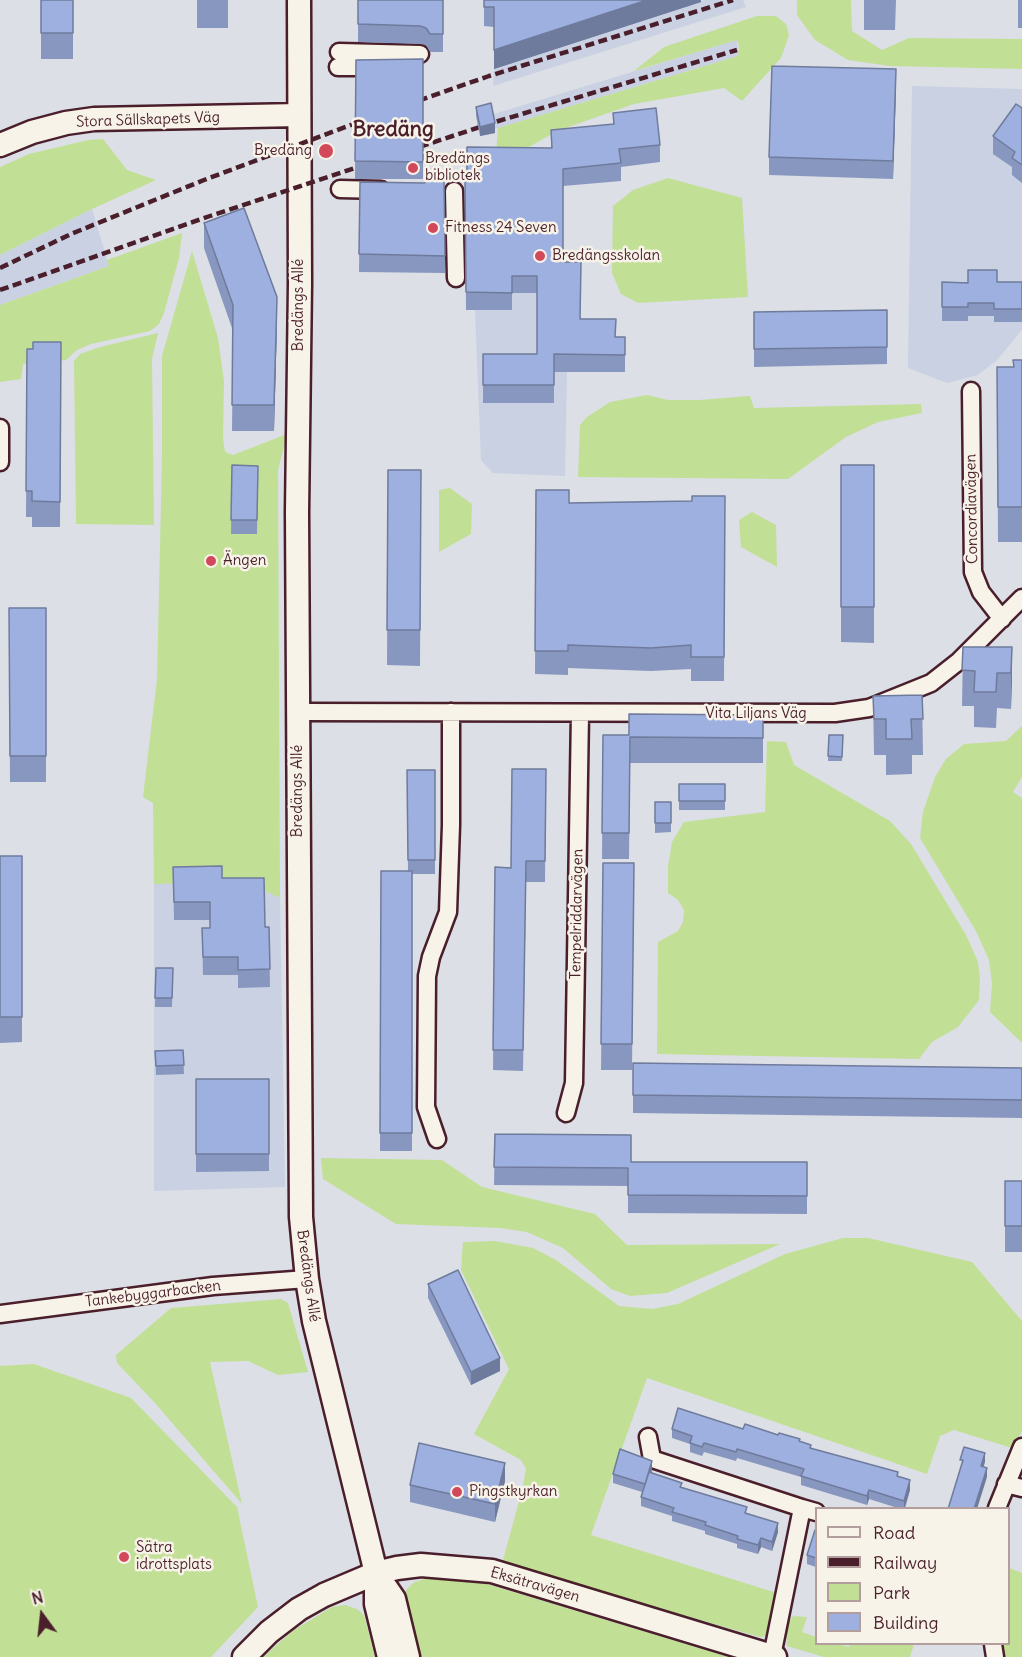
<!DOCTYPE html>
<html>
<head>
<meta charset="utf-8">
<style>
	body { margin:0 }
	#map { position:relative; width:1022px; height:1657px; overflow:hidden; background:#dcdfe5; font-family:Delius,sans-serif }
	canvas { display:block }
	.legend { position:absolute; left:815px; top:1507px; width:195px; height:138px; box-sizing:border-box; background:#f7f3e8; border:2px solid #b29e9c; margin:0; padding:8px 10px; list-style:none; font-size:18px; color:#4a1f2b }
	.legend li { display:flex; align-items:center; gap:12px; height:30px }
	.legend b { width:30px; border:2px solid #b29e9c }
	.north { position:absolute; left:12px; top:1585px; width:60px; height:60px; -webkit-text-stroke:4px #f7f3e8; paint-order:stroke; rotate:345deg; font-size:16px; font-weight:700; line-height:24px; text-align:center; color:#4a1f2b }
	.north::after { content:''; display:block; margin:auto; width:21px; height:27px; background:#4a1f2b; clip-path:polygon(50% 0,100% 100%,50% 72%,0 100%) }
</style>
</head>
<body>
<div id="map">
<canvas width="1022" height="1657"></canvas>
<ul class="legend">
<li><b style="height:8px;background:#f7f3e8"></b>Road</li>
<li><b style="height:8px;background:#4a1f2b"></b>Railway</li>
<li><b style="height:16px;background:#c2df96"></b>Park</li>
<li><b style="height:16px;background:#9eb0df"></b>Building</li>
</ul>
<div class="north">N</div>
</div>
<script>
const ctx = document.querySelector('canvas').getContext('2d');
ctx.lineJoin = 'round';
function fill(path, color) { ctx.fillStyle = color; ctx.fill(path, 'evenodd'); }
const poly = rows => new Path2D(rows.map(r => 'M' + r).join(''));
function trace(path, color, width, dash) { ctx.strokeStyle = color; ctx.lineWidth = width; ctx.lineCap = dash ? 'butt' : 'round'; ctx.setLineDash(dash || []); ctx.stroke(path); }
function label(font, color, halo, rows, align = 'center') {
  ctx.font = font + ' Delius,sans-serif'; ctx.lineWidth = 5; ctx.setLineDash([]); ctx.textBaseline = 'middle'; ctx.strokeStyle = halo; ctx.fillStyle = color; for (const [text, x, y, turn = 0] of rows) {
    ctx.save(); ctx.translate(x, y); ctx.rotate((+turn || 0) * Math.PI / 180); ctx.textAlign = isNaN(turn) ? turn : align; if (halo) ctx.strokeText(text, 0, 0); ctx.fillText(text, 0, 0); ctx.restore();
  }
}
fill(poly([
	[705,0,743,0,746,7,493,86,494,69],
	[737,40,738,56,485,132,484,117],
	[912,86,1022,89,1022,330,997,360,978,375,947,383,908,368],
	[92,209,109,266,0,305,0,255],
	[512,293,537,293,567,372,565,476,493,473,481,460,475,310,511,310],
	[245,882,280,898,285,1187,154,1191,154,884]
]), '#c9d1e3');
fill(poly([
	[797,0,851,0,852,31,882,50,909,38,1022,39,1022,69,890,66,848,60,815,40,797,15],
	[757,16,776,16,786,24,789,35,781,58,742,101,724,88,634,104,557,131,515,155,496,154,498,128,738,56,739,46,737,40,634,71,664,47],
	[103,139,127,170,156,180,92,209,0,255,0,167,29,154,88,140],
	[668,178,742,198,748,297,638,303,621,294,612,273,613,206,633,190],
	[182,233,179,258,164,313,159,324,150,331,91,344,77,350,66,360,23,364,21,379,0,382,0,305,109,266,107,260],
	[192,251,218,338,224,381,223,438,225,452,233,455,287,434,278,470,280,898,245,882,154,884,153,803,143,797,157,679,162,457,162,356],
	[158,333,152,359,154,525,76,524,74,361,80,354,100,347],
	[647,395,668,400,699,400,750,396,754,408,921,404,922,413,878,422,846,437,788,479,578,477,580,425,587,417,610,402],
	[450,488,472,504,471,534,439,552,439,490],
	[752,512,776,525,777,567,741,547,739,520],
	[1022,726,1022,777,1013,792,1022,798,1022,1043,990,1012,992,984,989,960,976,931,920,838,923,812,935,777,946,759,964,744,1006,741],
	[767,741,786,742,794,765,890,821,911,844,966,935,978,962,980,978,979,1000,958,1027,932,1042,919,1059,657,1054,658,942,678,931,683,922,684,910,678,900,668,893,668,867,672,842,684,822,765,812],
	[321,1158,442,1160,482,1187,595,1214,627,1245,780,1244,667,1293,630,1296,611,1289,563,1248,527,1232,500,1228,396,1224,323,1179],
	[843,1238,868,1238,972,1262,1022,1321,1022,1431,1012,1448,954,1430,940,1436,927,1474,647,1378,591,1535,780,1594,770,1635,760,1637,502,1564,522,1490,526,1469,521,1460,474,1434,509,1369,461,1270,463,1242,495,1241,533,1248,556,1260,619,1306,652,1309,678,1304,785,1254],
	[281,1299,288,1303,308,1372,278,1375,248,1361,210,1362,242,1504,155,1403,117,1363,116,1355,171,1308],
	[34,1364,131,1398,237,1507,258,1607,211,1657,0,1657,0,1366],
	[1009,1568,1022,1573,1022,1657,1004,1657,1003,1644,1008,1644],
	[426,1578,445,1578,487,1584,729,1657,417,1657,403,1598,407,1589,413,1583],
	[345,1605,357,1609,364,1615,375,1657,263,1657,294,1630,332,1607],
	[793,1616,807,1617,802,1632,816,1637,816,1644,839,1644,849,1647,850,1644,914,1644,910,1657,824,1657,787,1646,786,1627]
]), '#c2df96');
const street = poly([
	[339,52,420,54],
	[338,67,378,67],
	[340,189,381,190],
	[454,191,456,278],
	[971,391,973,572,981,592,1002,619],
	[0,428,0,462],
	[298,712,835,713,869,708,931,683,959,661,1022,598],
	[566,1113,574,1083,580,713],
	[437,1139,426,1107,427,976,431,957,448,912,451,825,451,712],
	[0,1314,213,1286,307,1279],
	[648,1437,652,1459,802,1508,772,1656],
	[1006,1484,1022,1488],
	[802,1508,816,1512],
	[997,1508,1022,1447],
	[993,1644,995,1657]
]);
const secondary = poly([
	[299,0,300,283,297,512,301,1217,307,1279,314,1321,376,1573,376,1604,389,1657],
	[0,145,32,132,66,123,94,119,299,115],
	[376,1573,394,1599,408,1657],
	[244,1657,269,1632,299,1609,324,1595,376,1573,397,1568,421,1565,492,1571,775,1657]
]);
trace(street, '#4a1f2b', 21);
trace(secondary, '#4a1f2b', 27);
trace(street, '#f7f3e8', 16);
trace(secondary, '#f7f3e8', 22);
trace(poly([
	[406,105,489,76,733,0],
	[407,151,495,122,737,50],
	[0,268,71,234,204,180,372,117],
	[0,290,210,216,370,163]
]), '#4a1f2b', 4.5, [9, 4.5]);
fill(poly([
	[41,0,73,0,73,59,41,59],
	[197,0,228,0,228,28,197,28],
	[358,0,443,0,443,52,430,52,426,45,420,44,358,42],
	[484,0,701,0,701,2,494,69,494,27,484,26],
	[864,0,896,0,895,30,864,30],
	[1018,0,1022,0,1022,28,1018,28],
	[423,59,423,179,355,179,356,60],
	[896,87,893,179,769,175,769,157],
	[476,107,495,133,480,136,476,116],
	[1022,108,1022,183,1012,175,1012,167,993,154,993,136],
	[613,113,660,145,660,162,621,167,621,181,563,186,563,262,581,319,616,337,625,337,625,372,554,372,554,403,483,403,483,354,537,354,537,293,512,293,512,310,466,310,465,181,467,181,551,148,551,130,613,124],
	[360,182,445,256,445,273,359,272],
	[204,223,277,322,274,431,232,431,233,331,204,248],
	[942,282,1022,282,1022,322,994,322,994,316,968,316,968,321,942,321],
	[754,312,887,347,887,364,754,367],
	[61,342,60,527,32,527,32,517,26,517,27,349,33,349],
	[1022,360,1022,542,998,542,997,367,1013,367],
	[232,465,258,466,257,534,231,534],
	[841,465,874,465,874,643,841,642],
	[388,470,421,470,420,666,387,665],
	[536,490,569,503,692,501,725,496,724,681,691,681,691,669,651,671,568,668,568,675,535,674],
	[9,608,46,608,46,782,10,782],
	[963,647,1012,647,1011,709,997,708,996,728,974,727,974,706,962,706],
	[922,695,923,755,912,755,912,774,886,775,886,755,874,755,873,696],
	[763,715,763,763,630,763,629,859,602,859,603,735,629,735],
	[829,735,843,735,842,761,828,761],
	[546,769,545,882,526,882,523,1071,493,1070,495,867,511,868],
	[407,770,435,770,435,874,412,874,412,1151,380,1151,381,871,408,871],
	[679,784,725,784,725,810,679,810],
	[655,802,671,802,671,832,655,833],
	[0,856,22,856,22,1042,0,1043],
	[603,863,634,863,632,1070,601,1070],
	[173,867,222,878,265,927,269,927,270,987,238,988,238,975,203,975,202,928,210,928,210,920,174,920],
	[156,968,173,968,172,1007,155,1007],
	[183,1050,184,1074,156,1075,155,1051],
	[633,1063,1022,1068,1022,1118,633,1113],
	[196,1079,269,1079,269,1171,196,1172],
	[495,1134,631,1162,807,1162,807,1214,628,1213,628,1186,494,1185],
	[1005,1181,1022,1181,1022,1252,1005,1252],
	[428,1284,500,1371,471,1385,428,1298],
	[672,1429,743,1429,800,1441,811,1448,898,1477,910,1490,905,1509,901,1509,869,1499,867,1505,801,1485,801,1477,737,1458,736,1461,704,1452,702,1456,690,1452,690,1444,672,1438],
	[652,1470,651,1473,682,1487,747,1513,778,1532,772,1551,761,1547,758,1554,737,1548,737,1544,705,1534,705,1531,672,1521,672,1516,641,1506,641,1497,642,1492,613,1483,613,1474],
	[505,1481,495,1522,410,1502,410,1485],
	[816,1531,816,1567,807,1564,807,1555]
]), '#8897c0');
fill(poly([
	[647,0,701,0,701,2,494,69,494,50],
	[896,69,896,87,893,179,893,161],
	[495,123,495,133,480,136,480,127],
	[277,297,277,322,274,431,274,405],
	[1012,647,1012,683,1011,709,1011,673],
	[500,1358,500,1371,471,1385,471,1372],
	[985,1453,985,1462,981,1475,981,1466],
	[652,1461,652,1470,645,1493,645,1484],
	[505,1463,505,1481,495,1522,495,1504],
	[987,1468,987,1477,977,1509,974,1509],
	[910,1480,910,1490,904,1509,904,1501],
	[869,1490,869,1499,867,1505,867,1496],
	[778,1523,778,1532,772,1551,772,1542],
	[761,1538,761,1547,758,1554,758,1545]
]), '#6f7b9c');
const building = poly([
	[41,0,73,0,73,33,41,33,41,0],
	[358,0,443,0,443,34,430,34,426,28,420,26,358,24,358,0],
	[484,0,647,0,494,50,494,7,484,7,484,0],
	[423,59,423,162,355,161,356,60,423,59],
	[772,66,896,69,893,161,769,157,772,66],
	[491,103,495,123,480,127,476,107,491,103],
	[1016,104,1022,108,1022,165,1012,158,1015,152,993,136,1016,104],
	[656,108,660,145,619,149,621,163,563,169,563,262,581,262,580,319,616,319,615,337,625,337,625,355,554,354,554,385,483,385,483,354,537,354,537,276,512,276,512,293,466,292,465,181,467,181,467,147,552,148,551,130,614,124,613,113,656,108],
	[430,180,444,180,445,256,359,254,360,182,424,183,430,180],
	[244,208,277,297,274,405,232,405,233,305,204,223,244,208],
	[968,270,997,270,997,282,1022,282,1022,309,994,309,994,303,968,303,968,307,942,307,942,282,968,283,968,270],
	[887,310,887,347,754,349,754,312,887,310],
	[33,342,61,342,60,502,32,501,32,491,26,491,27,349,33,349,33,342],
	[1013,360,1022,360,1022,507,998,507,997,367,1014,367,1013,360],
	[232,465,258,466,257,520,231,520,232,465],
	[841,465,874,465,874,607,841,607,841,465],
	[388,470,421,470,420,630,387,630,388,470],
	[536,490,569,490,569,503,692,501,692,496,725,496,724,657,691,657,691,645,651,648,568,645,568,651,535,651,536,490],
	[9,608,46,608,46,756,10,756,9,608],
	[963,647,1012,647,1011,673,997,673,996,692,974,692,975,671,962,670,963,647],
	[922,695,923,719,911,719,912,739,886,739,886,719,874,719,873,696,922,695],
	[629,714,763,715,763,738,630,737,629,833,602,833,603,735,629,735,629,714],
	[829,735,843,735,842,757,828,756,829,735],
	[512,769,546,769,545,861,526,861,523,1050,493,1050,495,867,511,868,512,769],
	[407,770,435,770,435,860,408,860,407,770],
	[679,784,725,784,725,801,679,801,679,784],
	[655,802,671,802,671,823,655,823,655,802],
	[0,856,22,856,22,1017,0,1017,0,856],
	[603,863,634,863,632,1044,601,1044,603,863],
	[222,866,222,878,264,878,265,927,269,927,270,969,238,970,238,957,203,957,202,928,210,928,210,902,174,902,173,867,222,866],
	[381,871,412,871,412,1133,380,1133,381,871],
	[156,968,173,968,172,998,155,998,156,968],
	[183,1050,184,1065,156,1066,155,1051,183,1050],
	[633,1063,1022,1068,1022,1100,633,1095,633,1063],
	[196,1079,269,1079,269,1154,196,1154,196,1079],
	[495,1134,631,1135,631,1162,807,1162,807,1196,628,1195,628,1168,494,1167,495,1134],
	[1005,1181,1022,1181,1022,1226,1005,1226,1005,1181],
	[458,1270,500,1358,471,1372,428,1284,458,1270],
	[678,1408,743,1429,745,1424,778,1435,779,1433,800,1439,799,1441,811,1445,810,1448,898,1472,897,1476,910,1480,904,1501,869,1490,867,1496,801,1476,804,1469,737,1449,736,1452,704,1443,702,1447,690,1443,692,1436,672,1429,678,1408],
	[419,1443,505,1463,495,1504,410,1485,419,1443],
	[964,1447,985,1453,981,1466,987,1468,974,1509,948,1509,963,1460,960,1460,964,1447],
	[620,1449,652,1461,645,1484,613,1474,620,1449],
	[649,1472,682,1483,680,1487,747,1507,745,1513,778,1523,772,1542,761,1538,758,1545,737,1539,738,1536,705,1525,706,1522,672,1512,674,1508,641,1497,649,1472],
	[815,1530,816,1531,816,1558,807,1555,815,1530]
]);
fill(building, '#9eb0df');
trace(building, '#6f7b9c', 1.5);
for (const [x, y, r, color] of [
	[326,151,8,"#d1495b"],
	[413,168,6,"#d1495b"],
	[433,228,6,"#d1495b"],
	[540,256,6,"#d1495b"],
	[211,561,6,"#d1495b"],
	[457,1492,6,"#d1495b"],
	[124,1557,6,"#d1495b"]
]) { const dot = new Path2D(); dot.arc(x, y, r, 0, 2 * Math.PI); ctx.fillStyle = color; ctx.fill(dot); trace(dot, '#f7f3e8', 2); }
label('15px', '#4a1f2b', '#f7f3e8', [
	["Stora Sällskapets Väg",148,120,-2],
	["Bredängs Allé",299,305,-90],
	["Concordiavägen",972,509,-91],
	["Vita Liljans Väg",756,714],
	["Bredängs Allé",298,791,-90],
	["Tempelriddarvägen",577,914,-89],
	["Bredängs Allé",308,1276,82],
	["Tankebyggarbacken",153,1294,-7],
	["Eksätravägen",535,1585,16]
]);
label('15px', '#4a1f2b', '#f7f3e8', [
	["Bredäng",312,151,"right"],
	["Bredängs",425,159],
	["bibliotek",425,176],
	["Fitness 24 Seven",445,228],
	["Bredängsskolan",552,256],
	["Ängen",223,561],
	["Pingstkyrkan",469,1492],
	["Sätra",136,1548],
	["idrottsplats",136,1565]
], 'left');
label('bold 21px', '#4a1f2b', '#f7f3e8', [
	["Bredäng",393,130]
]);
</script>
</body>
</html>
